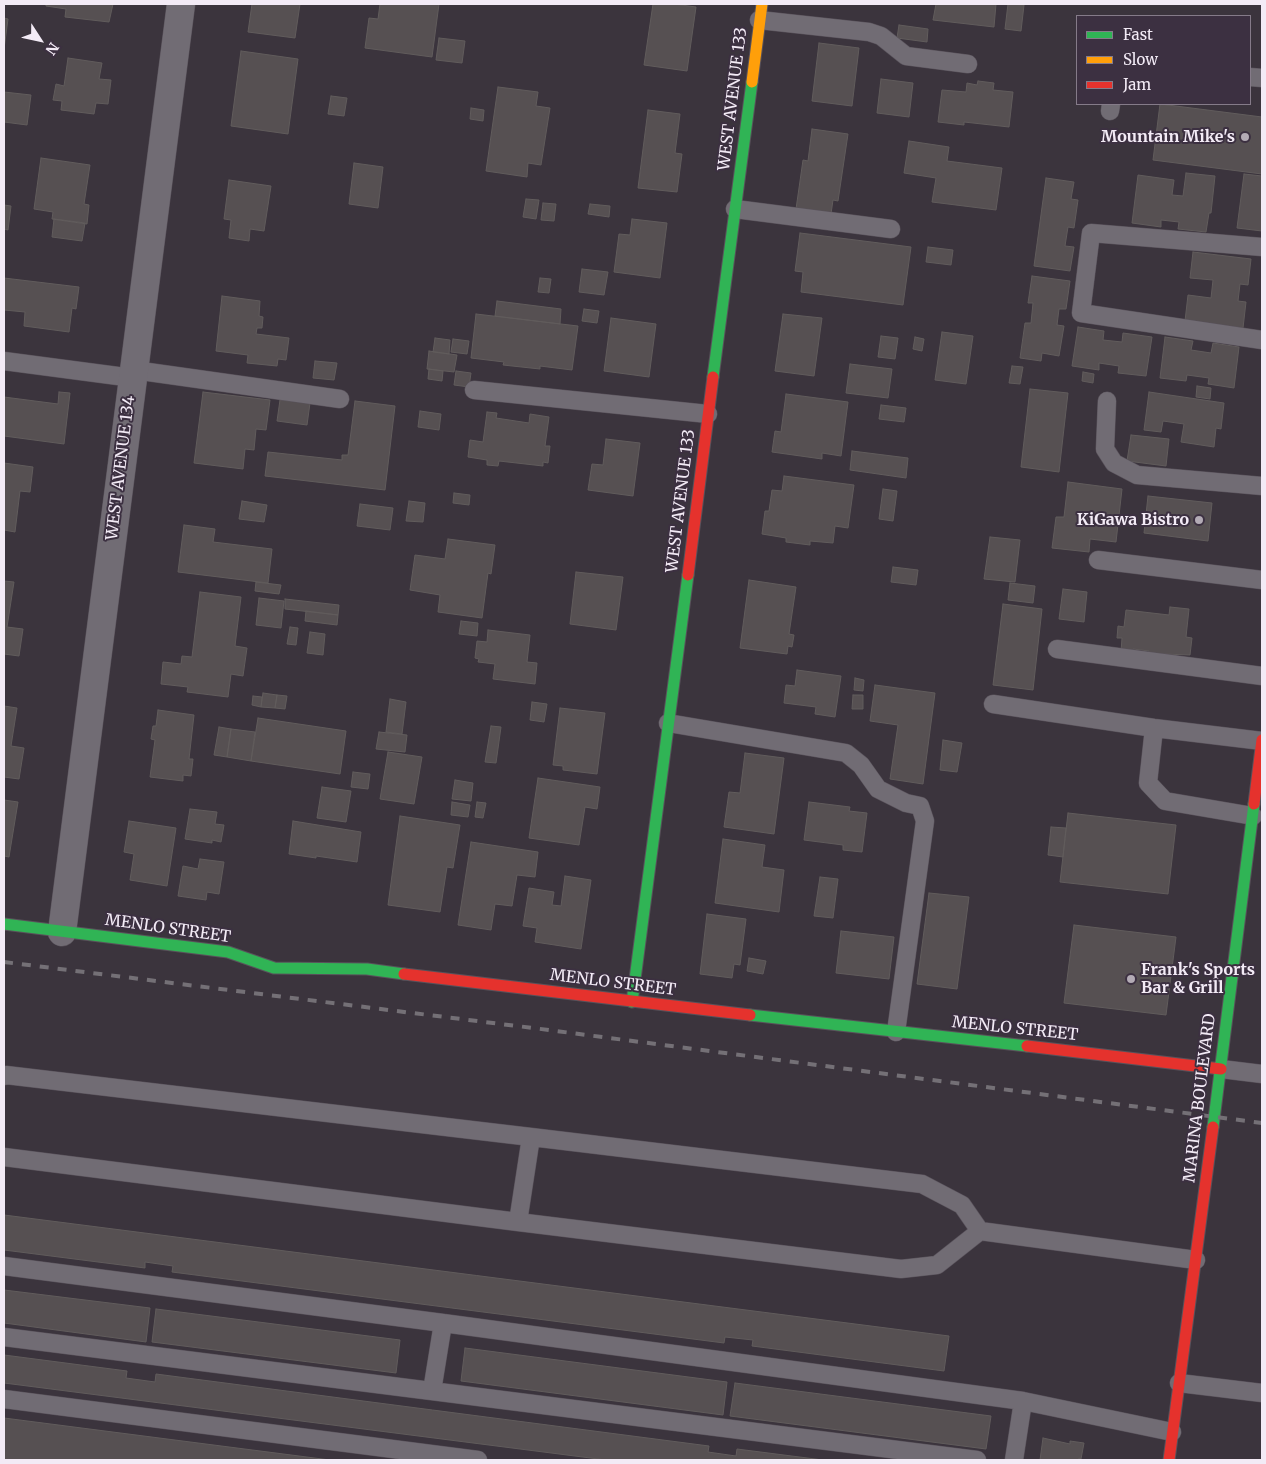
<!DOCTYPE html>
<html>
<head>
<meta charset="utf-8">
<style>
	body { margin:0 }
	#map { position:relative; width:1266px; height:1464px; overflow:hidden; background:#3b343d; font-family:Merriweather,serif }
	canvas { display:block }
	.frame { position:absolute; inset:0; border:5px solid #f3ebf6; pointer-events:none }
	.legend { position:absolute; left:1076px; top:15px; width:175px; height:90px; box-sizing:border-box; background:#3c3041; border:1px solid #857b89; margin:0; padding:6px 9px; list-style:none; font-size:15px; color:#f3ebf6 }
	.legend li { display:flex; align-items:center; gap:10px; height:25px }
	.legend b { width:25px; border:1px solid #857b89 }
	.north { position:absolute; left:15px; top:15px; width:50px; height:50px; -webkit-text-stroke:4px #3c3041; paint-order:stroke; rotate:125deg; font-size:14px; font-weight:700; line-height:20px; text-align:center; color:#f3ebf6 }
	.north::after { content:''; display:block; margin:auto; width:18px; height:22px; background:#f3ebf6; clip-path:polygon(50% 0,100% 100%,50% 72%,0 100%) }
</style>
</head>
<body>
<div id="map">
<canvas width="1266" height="1464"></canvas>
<div class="frame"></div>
<ul class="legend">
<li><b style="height:6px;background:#30b455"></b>Fast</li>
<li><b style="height:6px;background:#ff9f0a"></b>Slow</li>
<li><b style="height:6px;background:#e5322d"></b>Jam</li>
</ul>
<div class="north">N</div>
</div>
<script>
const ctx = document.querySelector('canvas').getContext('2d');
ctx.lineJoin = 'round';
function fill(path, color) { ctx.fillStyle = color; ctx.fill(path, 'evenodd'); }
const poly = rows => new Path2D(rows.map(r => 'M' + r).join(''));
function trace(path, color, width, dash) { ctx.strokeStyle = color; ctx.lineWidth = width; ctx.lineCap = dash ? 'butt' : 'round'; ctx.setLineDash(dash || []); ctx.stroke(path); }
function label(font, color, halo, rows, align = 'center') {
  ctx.font = font + ' Merriweather,serif'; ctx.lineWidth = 4; ctx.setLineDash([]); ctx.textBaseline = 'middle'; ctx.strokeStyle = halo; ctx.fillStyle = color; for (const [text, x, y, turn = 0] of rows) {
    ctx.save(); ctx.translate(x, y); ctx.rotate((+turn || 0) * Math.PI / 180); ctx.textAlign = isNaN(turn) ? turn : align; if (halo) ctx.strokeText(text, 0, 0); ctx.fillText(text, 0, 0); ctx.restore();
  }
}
const building = poly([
	[46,4,113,4,109,22,65,17,66,9,46,6,46,4],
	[252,4,300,4,295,38,248,32,252,4],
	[380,4,439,4,432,57,365,48,369,18,378,19,380,4],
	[653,4,674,4,696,7,687,71,644,65,653,4],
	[936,4,996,4,994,27,933,20,936,4],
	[1008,4,1024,5,1021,31,1005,29,1008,4],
	[4,18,8,19,4,49,4,18],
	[899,25,928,29,927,42,897,38,899,25],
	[439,38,465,41,462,63,436,60,439,38],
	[819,43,859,48,852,106,812,101,819,43],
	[241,51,298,59,288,134,231,126,241,51],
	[68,58,102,63,99,79,111,80,108,104,96,103,94,114,61,110,62,101,53,100,56,84,64,86,68,58],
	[881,79,913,83,909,117,877,113,881,79],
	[978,81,994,83,993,90,1013,92,1009,127,964,122,964,125,938,122,942,90,966,92,967,83,977,85,978,81],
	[498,87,538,92,536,106,550,108,541,165,528,163,527,177,486,171,498,87],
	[4,92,31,95,27,125,4,122,4,92],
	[331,96,347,98,344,116,328,114,331,96],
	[1160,104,1262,117,1262,174,1153,160,1160,104],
	[471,108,484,110,483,121,470,119,471,108],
	[648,110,680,114,675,153,682,154,677,192,638,188,648,110],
	[812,129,848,134,838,201,833,200,831,214,796,209,803,160,808,161,812,129],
	[909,141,949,147,947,161,1002,168,996,210,932,202,936,178,904,173,909,141],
	[41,158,90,165,84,204,89,205,87,224,52,219,53,212,34,209,41,158],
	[354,163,383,167,378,208,349,204,354,163],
	[1186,173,1215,176,1211,213,1209,213,1206,232,1178,229,1179,222,1161,220,1161,227,1132,223,1138,175,1174,180,1172,195,1183,196,1186,173],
	[1244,174,1262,176,1262,231,1237,228,1244,174],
	[1046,178,1074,182,1071,199,1078,200,1074,228,1068,227,1065,246,1074,247,1070,271,1034,266,1046,178],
	[229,180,271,186,264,231,250,229,249,241,229,238,231,220,224,219,229,180],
	[526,199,539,200,536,219,523,217,526,199],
	[543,203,556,204,554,221,541,220,543,203],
	[590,204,610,206,609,217,588,214,590,204],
	[4,205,11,206,8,230,4,229,4,205],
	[54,219,85,223,82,241,52,237,54,219],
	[632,219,667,223,660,278,614,272,619,234,630,235,632,219],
	[800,233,911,247,903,305,801,292,803,272,795,271,800,233],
	[928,247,953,250,951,265,926,262,928,247],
	[1193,252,1251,259,1248,285,1240,284,1238,301,1246,302,1243,328,1185,321,1188,295,1211,298,1213,280,1190,278,1193,252],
	[582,269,608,272,604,295,579,292,582,269],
	[1032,276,1070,281,1066,309,1059,309,1057,325,1064,326,1059,356,1042,353,1041,361,1020,358,1025,323,1031,323,1033,303,1028,303,1032,276],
	[4,278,79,287,76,309,72,308,69,332,24,326,25,312,4,310,4,278],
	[540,278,551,279,549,293,538,292,540,278],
	[222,296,260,301,259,316,263,317,262,328,257,328,256,334,289,338,286,360,278,359,277,366,247,363,248,355,216,351,222,296],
	[497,301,561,309,560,324,495,316,497,301],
	[584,309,599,311,597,323,582,321,584,309],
	[476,314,578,326,572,370,540,366,540,369,503,365,504,362,471,358,476,314],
	[783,314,822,318,814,376,775,371,783,314],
	[611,318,656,324,649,377,604,371,611,318],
	[1078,327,1104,331,1103,340,1122,342,1123,333,1152,337,1146,376,1118,373,1119,366,1099,363,1099,370,1072,366,1078,327],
	[942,332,973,336,966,384,935,380,942,332],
	[881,336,898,338,895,359,878,357,881,336],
	[915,337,924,339,922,351,913,349,915,337],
	[1165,337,1193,341,1191,350,1211,353,1213,343,1239,347,1234,388,1208,384,1209,378,1187,375,1186,381,1160,378,1165,337],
	[435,338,450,340,449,354,433,352,435,338],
	[453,339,469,341,467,354,451,352,453,339],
	[429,351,457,355,454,372,427,369,429,351],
	[315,361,337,363,334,380,313,378,315,361],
	[850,364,892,369,888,398,846,393,850,364],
	[1012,366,1023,367,1020,384,1009,383,1012,366],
	[429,369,443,371,442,381,428,379,429,369],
	[456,371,471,373,469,387,454,385,456,371],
	[1083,372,1094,374,1093,383,1082,381,1083,372],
	[1197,386,1211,388,1210,399,1196,397,1197,386],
	[1030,389,1068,393,1059,472,1021,467,1030,389],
	[59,392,70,393,64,444,4,436,4,397,58,404,59,392],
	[203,392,270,400,266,430,256,429,254,450,245,449,243,469,194,463,203,392],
	[1149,392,1224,403,1221,429,1216,428,1214,447,1181,442,1184,424,1163,421,1161,432,1144,430,1149,392],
	[786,394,848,402,841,456,822,453,822,459,772,452,775,431,781,432,786,394],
	[280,400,310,403,307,425,277,421,280,400],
	[355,401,395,406,385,490,265,476,268,452,342,460,342,455,348,455,355,401],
	[881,405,906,408,904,422,879,419,881,405],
	[420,411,441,414,439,430,418,427,420,411],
	[487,412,497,413,496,418,529,423,530,414,549,417,545,446,550,446,548,463,543,462,543,466,499,461,498,466,487,465,487,460,468,457,470,440,483,442,487,412],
	[1131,435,1169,439,1166,466,1127,461,1131,435],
	[606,439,640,443,633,496,588,490,592,464,603,465,606,439],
	[852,451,908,458,906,478,850,470,852,451],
	[4,463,33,467,30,492,20,491,15,532,4,530,4,463],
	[784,476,854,485,848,528,835,526,833,543,810,541,810,545,786,542,786,538,762,534,765,511,769,511,772,490,782,491,784,476],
	[1068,482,1122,489,1116,542,1090,539,1089,552,1052,548,1056,517,1064,517,1068,482],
	[883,489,897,491,893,521,879,519,883,489],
	[454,493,470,495,469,505,453,503,454,493],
	[1148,496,1212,503,1208,541,1144,533,1148,496],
	[242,501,267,505,264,522,239,519,242,501],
	[409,501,425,503,423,522,406,521,409,501],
	[360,504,393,508,390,530,357,526,360,504],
	[184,525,215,529,213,542,272,549,268,583,178,572,184,525],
	[990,537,1020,540,1015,582,984,579,990,537],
	[448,539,495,545,491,574,488,573,482,618,438,612,440,595,410,590,415,555,445,559,448,539],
	[893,567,918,570,916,585,891,582,893,567],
	[576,572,623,577,616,630,570,624,576,572],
	[749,580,796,587,789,634,794,635,792,647,788,646,787,654,740,648,749,580],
	[4,581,14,582,7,627,23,629,19,656,4,654,4,581],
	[256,582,281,585,279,594,255,591,256,582],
	[1010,583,1035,586,1033,603,1008,600,1010,583],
	[1063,589,1087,592,1084,622,1059,619,1063,589],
	[200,592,241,597,235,646,247,648,243,676,231,674,228,697,187,692,188,687,161,684,163,662,181,664,182,656,192,657,200,592],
	[259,598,284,601,281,628,256,625,259,598],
	[285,599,339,605,338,615,285,609,285,599],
	[1003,604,1042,609,1033,690,993,685,1003,604],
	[1170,607,1189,609,1186,637,1192,638,1190,655,1163,654,1163,658,1148,656,1149,651,1133,649,1132,653,1121,652,1122,638,1117,638,1118,626,1124,627,1126,610,1169,615,1170,607],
	[306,611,338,615,337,625,305,621,306,611],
	[461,621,478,623,477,636,459,634,461,621],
	[290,627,298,628,296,645,287,644,290,627],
	[488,630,530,635,527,662,537,663,535,684,493,679,495,664,478,662,479,659,475,658,477,641,487,642,488,630],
	[310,632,325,634,323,655,307,653,310,632],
	[797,670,841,676,835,717,815,714,816,707,784,703,786,685,795,686,797,670],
	[855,678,864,680,863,691,854,690,855,678],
	[875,685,935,693,923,784,890,779,898,725,870,721,875,685],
	[263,693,277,695,275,708,261,707,263,693],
	[277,695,287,696,285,709,275,708,277,695],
	[853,695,863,695,863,709,852,709,853,695],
	[253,696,262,697,261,707,252,705,253,696],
	[390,699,406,702,402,734,386,732,390,699],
	[532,702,547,704,544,722,530,720,532,702],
	[4,706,17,708,11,746,24,748,19,779,4,777,4,706],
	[560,708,605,713,597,774,563,770,563,766,553,765,560,708],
	[158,710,194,715,189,759,193,759,191,776,183,775,183,781,150,777,155,740,151,739,153,726,156,726,158,710],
	[258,718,346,731,340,774,251,761,258,718],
	[491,726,501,727,496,763,485,762,491,726],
	[219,727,231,729,227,757,214,755,219,727],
	[231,729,255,732,251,761,227,757,231,729],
	[379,732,407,735,405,752,376,749,379,732],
	[943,740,962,743,957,772,940,770,943,740],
	[388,752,422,757,414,804,380,799,388,752],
	[745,753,784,758,774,834,724,827,729,792,740,793,745,753],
	[353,772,370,774,368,789,351,787,353,772],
	[538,778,600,787,597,809,585,807,579,845,529,838,538,778],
	[455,780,473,783,471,801,452,799,455,780],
	[322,787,351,791,346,822,317,818,322,787],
	[4,800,18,802,9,857,4,856,4,858,4,800],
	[452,802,470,805,468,817,451,815,452,802],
	[477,802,486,803,483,818,475,817,477,802],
	[809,802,850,807,849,811,867,813,862,852,843,850,843,845,804,840,809,802],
	[190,809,217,812,215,824,224,825,221,842,212,840,212,843,185,839,190,809],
	[1068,813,1176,825,1168,894,1060,882,1068,813],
	[400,816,460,825,453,868,447,867,440,912,388,905,400,816],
	[129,821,176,828,167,886,130,880,134,854,124,852,129,821],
	[293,821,361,832,357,862,316,856,316,858,289,854,293,821],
	[1051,827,1066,828,1063,857,1048,855,1051,827],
	[723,839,765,845,762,867,784,870,779,912,715,903,723,839],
	[471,842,538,852,535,877,517,875,512,906,495,904,491,930,458,925,471,842],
	[200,859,224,862,219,894,207,892,206,900,178,896,183,866,198,869,200,859],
	[565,876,591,880,581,949,535,942,537,928,523,926,529,888,554,892,552,905,561,906,565,876],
	[820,877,838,879,833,918,814,916,820,877],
	[929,893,969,897,957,989,917,984,929,893],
	[707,914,746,919,740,965,734,964,732,978,700,974,707,914],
	[1074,925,1176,937,1166,1015,1064,1003,1074,925],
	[841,931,894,937,889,979,836,973,841,931],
	[749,958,766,961,763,974,747,971,749,958],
	[4,1215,949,1336,944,1371,752,1346,753,1340,725,1337,724,1343,172,1272,173,1266,145,1262,145,1268,4,1250,4,1215],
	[4,1290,150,1308,146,1342,4,1323,4,1290],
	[156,1309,400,1340,396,1373,152,1342,156,1309],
	[465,1348,727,1382,723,1415,461,1381,465,1348],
	[4,1355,127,1371,126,1378,155,1382,156,1374,709,1446,708,1452,736,1456,737,1449,823,1460,606,1460,4,1383,4,1355],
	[735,1383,991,1416,986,1449,730,1416,735,1383],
	[4,1418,330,1460,4,1460,4,1418],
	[1043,1438,1070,1444,1070,1441,1084,1443,1081,1459,1079,1458,1079,1460,1040,1460,1043,1438]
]);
fill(building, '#565052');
trace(building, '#615c5c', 1);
const lane = poly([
	[759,20,869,32,881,36,906,56,968,64],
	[1250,77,1262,78],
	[1110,111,1111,104],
	[735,209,891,229],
	[1262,247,1091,233,1081,313,1262,340],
	[4,361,133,378],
	[134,370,340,399],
	[474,390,708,414],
	[1107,401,1105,449,1114,463,1137,475,1262,486],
	[1098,560,1262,580],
	[1057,649,1262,676],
	[993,704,1154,728,1262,741],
	[668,723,846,753,861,765,878,789,906,803,920,806,925,821,896,1032],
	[1154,728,1148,783,1165,801,1253,816],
	[1221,1069,1262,1074],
	[4,1076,6,1075,531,1137],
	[4,1157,518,1222],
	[980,1231,962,1205,922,1184,531,1137,518,1222,901,1269,937,1265,980,1231,1196,1260],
	[4,1266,443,1323,1023,1401,1172,1432],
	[4,1337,977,1460],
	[1179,1383,1262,1393],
	[432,1391,443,1323],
	[4,1399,478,1460],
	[1014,1460,1023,1401]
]);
const street = poly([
	[62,932,181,4]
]);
const fast = poly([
	[713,377,752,82],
	[4,924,228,952,274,968,367,969,404,974],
	[632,1002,688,575],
	[750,1015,1027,1046],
	[1213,1127,1254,804]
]);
const slow = poly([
	[752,82,762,4]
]);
const jam = poly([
	[688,575,713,377],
	[1254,804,1262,740],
	[404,974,750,1015],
	[1027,1046,1221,1069],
	[1169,1460,1213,1127]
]);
trace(lane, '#59525b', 19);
trace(street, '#59525b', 29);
trace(fast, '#59525b', 13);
trace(slow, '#59525b', 13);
trace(jam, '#59525b', 13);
trace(lane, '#716c74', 18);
trace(street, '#716c74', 28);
trace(fast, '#30b455', 11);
trace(slow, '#ff9f0a', 11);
trace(jam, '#e5322d', 11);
trace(poly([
	[4,962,533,1028,1262,1123]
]), '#747076', 4, [9, 9]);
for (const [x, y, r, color] of [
	[1245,137,5,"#b3abb5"],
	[1199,520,5,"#b3abb5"],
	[1131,979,5,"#b3abb5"]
]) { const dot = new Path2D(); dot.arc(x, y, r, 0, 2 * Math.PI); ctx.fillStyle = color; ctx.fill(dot); trace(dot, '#3c3041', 2); }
label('16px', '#f3ebf6', '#3c3041', [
	["WEST AVENUE 133",733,99,-83],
	["WEST AVENUE 134",121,468,-83],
	["WEST AVENUE 133",681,501,-83],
	["MENLO STREET",168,929,8],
	["MENLO STREET",613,983,7],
	["MENLO STREET",1015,1029,6],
	["MARINA BOULEVARD",1200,1098,-83]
]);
label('bold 16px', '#f3ebf6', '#3c3041', [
	["Mountain Mike's",1235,137],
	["KiGawa Bistro",1189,520],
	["Frank's Sports",1141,970,"left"],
	["Bar & Grill",1141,988,"left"]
], 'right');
</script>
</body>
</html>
